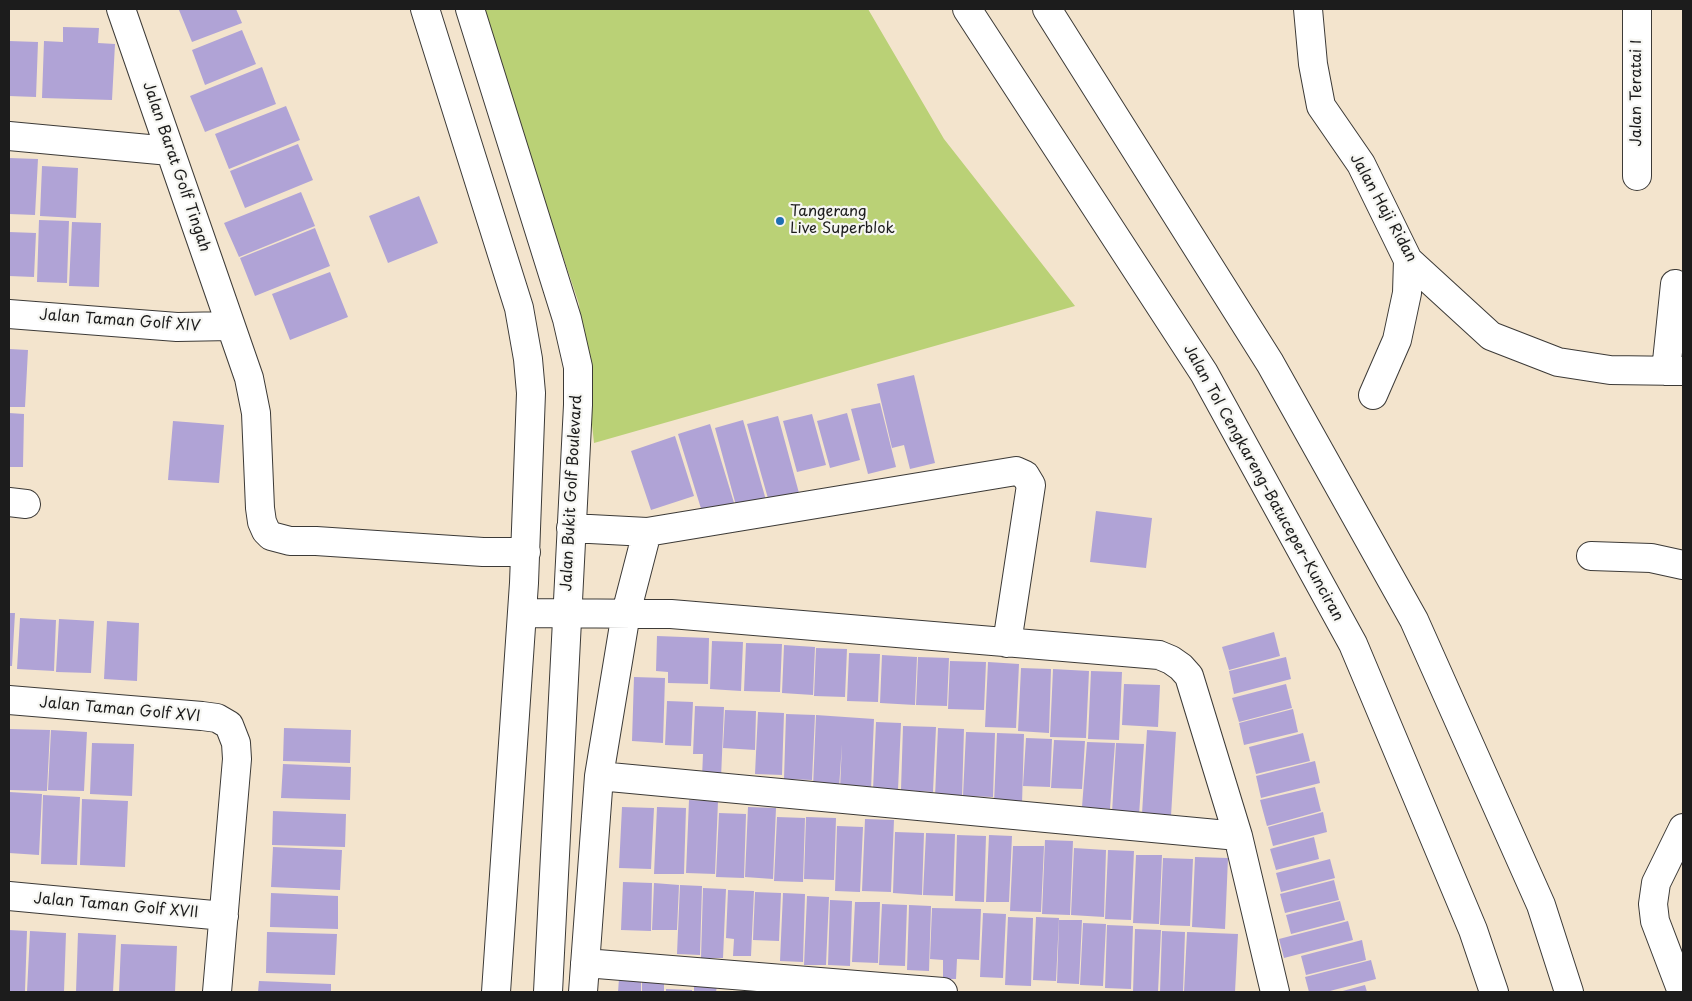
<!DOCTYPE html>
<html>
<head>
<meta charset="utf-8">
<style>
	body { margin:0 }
	#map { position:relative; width:1692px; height:1001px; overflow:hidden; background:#f3e4cd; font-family:"Playpen Sans",sans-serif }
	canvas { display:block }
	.frame { position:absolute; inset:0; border:10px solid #1c1c1c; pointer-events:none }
</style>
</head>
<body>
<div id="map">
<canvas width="1692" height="1001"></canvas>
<div class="frame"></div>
</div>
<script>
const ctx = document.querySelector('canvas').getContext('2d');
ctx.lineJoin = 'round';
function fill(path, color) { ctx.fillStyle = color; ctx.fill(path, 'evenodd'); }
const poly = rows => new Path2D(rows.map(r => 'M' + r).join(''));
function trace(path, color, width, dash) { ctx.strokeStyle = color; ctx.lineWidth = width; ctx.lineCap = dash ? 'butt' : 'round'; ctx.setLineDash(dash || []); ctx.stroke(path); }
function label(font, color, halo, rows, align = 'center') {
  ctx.font = font + ' "Playpen Sans",sans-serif'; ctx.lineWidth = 4.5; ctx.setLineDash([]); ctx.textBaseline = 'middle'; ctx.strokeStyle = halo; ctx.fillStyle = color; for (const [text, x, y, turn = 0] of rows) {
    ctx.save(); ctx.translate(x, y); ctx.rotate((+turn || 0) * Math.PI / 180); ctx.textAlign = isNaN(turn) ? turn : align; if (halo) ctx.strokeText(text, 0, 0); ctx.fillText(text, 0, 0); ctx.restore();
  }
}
fill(poly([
	[480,9,868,9,944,139,1075,306,594,443,579,304]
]), '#bad176');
fill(poly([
	[183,9,236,9,242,23,192,42,179,10],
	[63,27,99,28,98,43,115,44,112,100,42,98,44,41,63,42],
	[242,30,256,64,205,85,192,50],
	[9,41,38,42,36,97,9,96],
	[262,67,276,104,205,132,190,96],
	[286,106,300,140,229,169,215,134],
	[298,144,313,180,245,208,230,171],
	[9,158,38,159,35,215,9,214],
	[42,166,78,168,76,218,40,216],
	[301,192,315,226,239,257,224,223],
	[419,196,438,243,388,263,369,216],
	[39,220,69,221,67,283,37,282],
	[72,222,101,223,99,287,69,286],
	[315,228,330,266,255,296,240,258],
	[9,232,36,233,34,277,9,276],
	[330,272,348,317,290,340,272,294],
	[9,349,28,350,25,407,9,407],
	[914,375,935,463,910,469,904,445,892,448,877,384],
	[880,403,896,467,868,474,851,409],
	[9,413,24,414,23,467,9,467],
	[847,413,860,460,830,468,817,421],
	[812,414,826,465,797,472,783,421],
	[778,416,799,493,769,502,747,424],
	[743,420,766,500,737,509,715,428],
	[173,421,224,425,219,483,168,480],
	[710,424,735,506,703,515,678,434],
	[675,436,694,496,651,510,631,451],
	[1096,511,1152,518,1146,568,1090,562],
	[9,613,15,613,12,666,9,666],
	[20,618,56,620,54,671,17,669],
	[59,619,94,621,91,673,56,672],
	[107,621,139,623,137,681,104,679],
	[1274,632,1280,656,1229,670,1222,647],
	[657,636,709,638,708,684,668,683,668,672,656,671],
	[712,641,743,642,741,691,710,689],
	[746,643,782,644,780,692,744,691],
	[784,645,815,647,813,695,782,693],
	[816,648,847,649,845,697,814,696],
	[849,653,880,654,878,702,847,701],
	[882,655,917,657,915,705,880,703],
	[918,657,949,658,947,706,916,705],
	[1286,657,1291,679,1234,694,1229,671],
	[950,661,986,662,984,710,948,709],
	[988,662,1019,664,1016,728,985,727],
	[1021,668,1051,669,1049,733,1018,731],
	[1053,669,1089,671,1086,738,1050,737],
	[1091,671,1122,672,1119,740,1088,739],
	[634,677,665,678,663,743,632,741],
	[1124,684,1160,685,1158,727,1122,725],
	[1286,684,1292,708,1239,722,1232,698],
	[667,701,693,702,691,746,665,745],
	[695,706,724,707,721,778,702,777,703,754,693,754],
	[1293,709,1298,732,1244,745,1239,723],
	[725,710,756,711,755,750,723,748],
	[758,712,784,713,782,775,755,774],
	[786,714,815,715,812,780,784,779],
	[816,715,874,719,871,790,840,789,842,744,839,788,813,787],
	[876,722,901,723,898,790,873,790],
	[903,726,936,727,933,792,901,790],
	[284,728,351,730,350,763,283,761],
	[938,728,964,729,962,798,935,797],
	[9,729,50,730,47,791,9,790],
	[51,730,87,732,84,791,48,790],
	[1147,730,1176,732,1171,816,1142,814],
	[966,732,995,733,993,797,963,796],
	[997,733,1024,734,1022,804,994,803],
	[1303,733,1310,761,1256,774,1249,747],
	[1026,738,1052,739,1050,787,1023,786],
	[1054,740,1085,741,1082,789,1051,788],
	[1087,742,1115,743,1110,809,1082,807],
	[92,743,134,744,132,796,90,794],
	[1116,743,1144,744,1139,815,1112,813],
	[1315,761,1320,783,1261,798,1256,776],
	[283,764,351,767,350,800,281,798],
	[1315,787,1321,811,1267,826,1260,800],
	[9,792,42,794,39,855,9,853],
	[43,795,80,797,77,865,41,864],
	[82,799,128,801,125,867,80,865],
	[689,800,718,801,715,874,686,873],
	[622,807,654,808,651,869,619,868],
	[657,807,686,808,684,874,654,874],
	[748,807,776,808,773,879,745,877],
	[273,811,346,814,345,847,272,845],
	[1323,812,1327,832,1273,846,1268,827],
	[719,813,746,814,744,878,716,877],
	[777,817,805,818,803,882,774,881],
	[806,817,836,818,834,880,804,879],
	[865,819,894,820,891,892,862,891],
	[837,826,863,827,860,892,835,891],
	[895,832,924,833,922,895,893,893],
	[926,833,955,834,953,896,923,895],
	[957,835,986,836,984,902,955,901],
	[989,835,1012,836,1009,902,986,902],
	[1314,837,1319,859,1276,870,1270,849],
	[1045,840,1073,841,1070,915,1042,914],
	[1013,846,1044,846,1041,912,1010,911],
	[273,847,342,850,340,890,271,887],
	[1074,848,1106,850,1104,917,1071,915],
	[1108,850,1134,851,1131,920,1105,919],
	[1136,855,1162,855,1159,924,1133,923],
	[1195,857,1228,858,1225,929,1192,927],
	[1163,858,1193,859,1190,926,1160,925],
	[1330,859,1335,878,1281,892,1276,873],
	[1334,880,1339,900,1285,913,1280,894],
	[623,882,652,883,651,931,621,930],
	[654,883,679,885,677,930,652,930],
	[680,885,702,886,700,955,677,954],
	[703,888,726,889,723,958,701,958],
	[728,890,754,891,751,956,733,956,734,939,726,938],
	[755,892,781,893,779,941,753,940],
	[271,893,338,896,338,929,270,927],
	[783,893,805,894,803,962,780,961],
	[807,896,829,897,826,965,804,965],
	[830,900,852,901,850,966,828,965],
	[1340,901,1345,920,1291,934,1286,915],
	[855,902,880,902,878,963,852,962],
	[882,904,907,905,905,966,879,965],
	[909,905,931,906,929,971,907,970],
	[932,908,981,909,979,960,957,959,956,979,943,979,943,960,930,959],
	[983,913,1006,914,1003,978,980,977],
	[1008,917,1033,918,1031,986,1005,985],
	[1036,917,1059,918,1056,981,1033,980],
	[1059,920,1082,920,1079,984,1057,983],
	[1348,921,1353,940,1284,958,1279,939],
	[1083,923,1106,924,1103,986,1080,985],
	[1107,925,1133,926,1131,989,1105,988],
	[1135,929,1161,930,1158,992,1133,992],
	[9,930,27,931,25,992,9,992],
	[30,931,66,933,64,992,27,992],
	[1162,931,1185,932,1183,992,1160,992],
	[267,932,337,934,335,975,266,973],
	[1187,932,1238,934,1235,992,1184,992],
	[78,933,116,935,113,992,76,992],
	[1362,940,1366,960,1306,975,1301,956],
	[121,944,177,946,175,992,119,992],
	[1371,960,1376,979,1326,992,1309,992,1305,977],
	[619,979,641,980,641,992,618,992],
	[259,981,331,984,331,992,258,992],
	[642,982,664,983,664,992,642,992],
	[694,985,717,986,716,992,694,992],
	[1365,985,1367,992,1339,992],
	[666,989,692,990,692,992,666,992]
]), '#b0a3d6');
const minor = poly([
	[121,9,249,378,256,413,260,508,262,522,266,531,271,536,290,541,316,541,483,552,526,552],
	[425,9,519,308,528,359,531,393,524,583,496,992],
	[470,9,567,319,578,367,578,405,548,992],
	[1308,9,1313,64,1321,106,1361,164,1408,260,1491,336,1558,362,1610,370,1683,371],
	[1637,9,1637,176],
	[9,136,170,151],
	[9,314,177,327,231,326],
	[1666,371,1675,284],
	[1373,395,1397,340,1407,293,1408,260],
	[9,502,26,504],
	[571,528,647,532,1016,471,1025,475,1031,485,1007,643],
	[1591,556,1651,558,1683,565],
	[522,613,671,614,1159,655,1171,660,1181,667,1189,676,1238,836,1275,992],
	[9,700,202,716,217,718,229,725,236,743,237,759,217,992],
	[599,776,1238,836],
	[9,896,224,916],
	[585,963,943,992],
	[583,992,599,776,626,613,647,532],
	[1682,992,1655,921,1653,904,1656,883,1683,828]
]);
const highway = poly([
	[967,9,1204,373,1353,644,1473,930,1494,992],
	[1047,9,1270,363,1414,620,1541,905,1569,992]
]);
trace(minor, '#3c3a37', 30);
trace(highway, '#3c3a37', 30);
trace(minor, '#fff', 28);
trace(highway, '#fff', 28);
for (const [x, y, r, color] of [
	[780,221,5,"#1f6fb2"]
]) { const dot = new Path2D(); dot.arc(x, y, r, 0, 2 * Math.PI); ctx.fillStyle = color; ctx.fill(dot); trace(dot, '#f6f6f2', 2); }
label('15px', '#1c1c1c', '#f6f6f2', [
	["Jalan Teratai I",1637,93,-90],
	["Jalan Barat Golf Tingah",176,167,71],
	["Jalan Haji Ridan",1383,208,61],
	["Jalan Taman Golf XIV",120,321,4],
	["Jalan Tol Cengkareng–Batuceper–Kunciran",1263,483,61],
	["Jalan Bukit Golf Boulevard",572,493,-87],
	["Jalan Taman Golf XVI",120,710,5],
	["Jalan Taman Golf XVII",116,906,5]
]);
label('15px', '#1c1c1c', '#f6f6f2', [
	["Tangerang",790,212],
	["Live Superblok",790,229]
], 'left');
</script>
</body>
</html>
